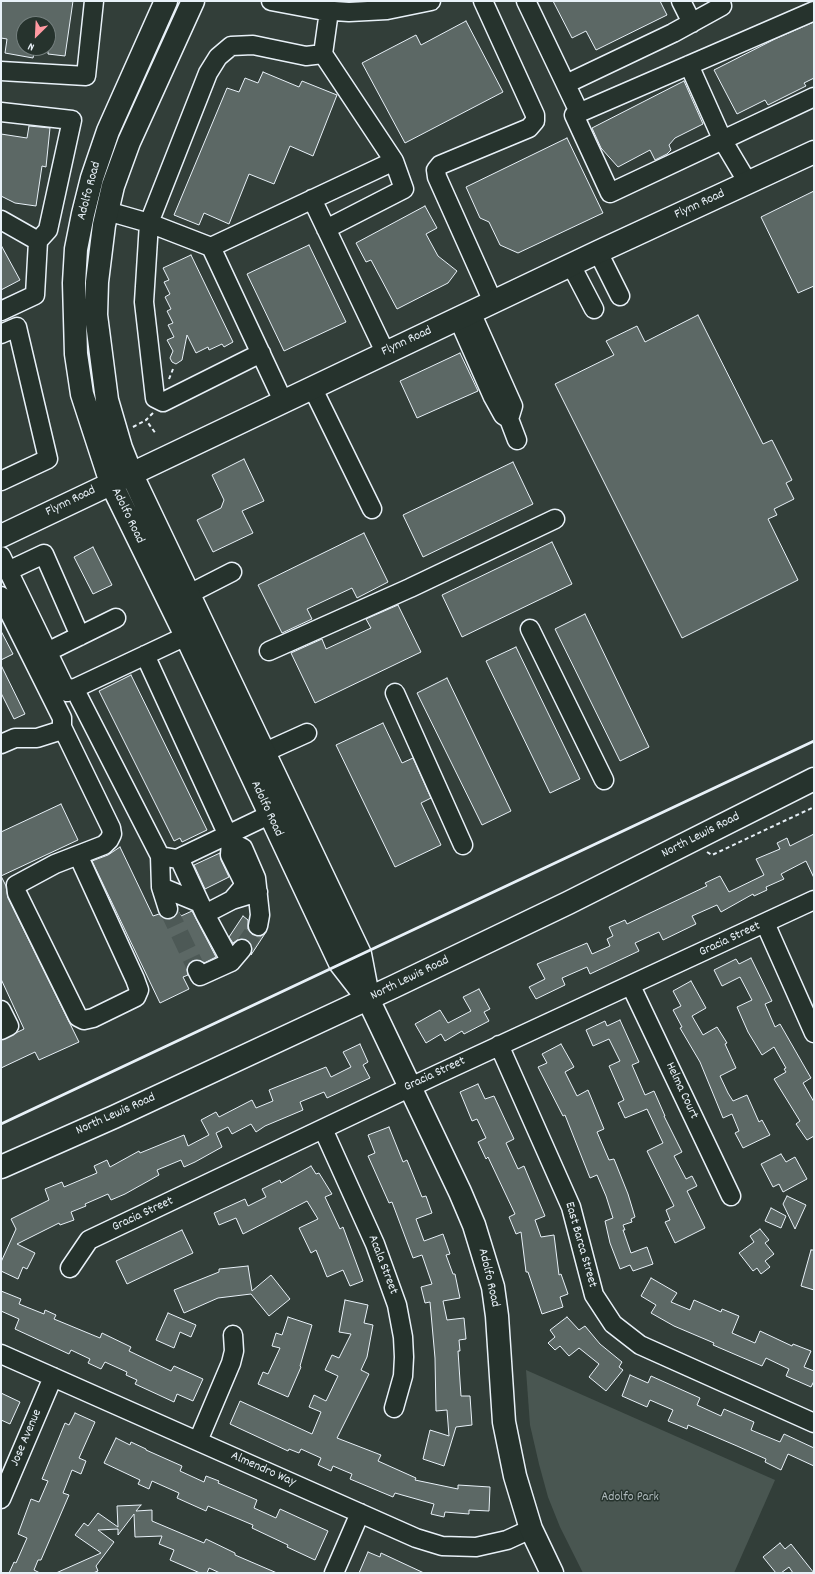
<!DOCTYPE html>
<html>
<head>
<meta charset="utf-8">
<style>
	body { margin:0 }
	#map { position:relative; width:815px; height:1574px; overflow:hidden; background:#323e39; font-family:Dekko,sans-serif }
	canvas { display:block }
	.frame { position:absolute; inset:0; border:2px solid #e8f1f8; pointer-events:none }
	.north { position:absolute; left:16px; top:16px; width:40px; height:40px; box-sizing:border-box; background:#26332d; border:1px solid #747f7e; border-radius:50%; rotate:204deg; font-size:11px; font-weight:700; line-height:16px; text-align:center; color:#e8f1f8 }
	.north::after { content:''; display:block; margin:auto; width:14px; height:18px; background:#ff9aa2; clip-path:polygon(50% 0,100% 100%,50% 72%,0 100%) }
</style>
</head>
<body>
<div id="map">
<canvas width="815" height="1574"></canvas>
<div class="frame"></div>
<div class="north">N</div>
</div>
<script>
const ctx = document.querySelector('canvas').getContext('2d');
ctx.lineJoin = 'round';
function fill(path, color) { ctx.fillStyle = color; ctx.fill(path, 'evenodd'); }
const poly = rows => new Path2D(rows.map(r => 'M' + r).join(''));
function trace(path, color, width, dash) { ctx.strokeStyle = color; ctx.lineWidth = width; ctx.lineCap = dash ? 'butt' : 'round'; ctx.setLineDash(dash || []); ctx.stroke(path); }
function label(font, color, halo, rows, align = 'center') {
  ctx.font = font + ' Dekko,sans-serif'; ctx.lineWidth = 3; ctx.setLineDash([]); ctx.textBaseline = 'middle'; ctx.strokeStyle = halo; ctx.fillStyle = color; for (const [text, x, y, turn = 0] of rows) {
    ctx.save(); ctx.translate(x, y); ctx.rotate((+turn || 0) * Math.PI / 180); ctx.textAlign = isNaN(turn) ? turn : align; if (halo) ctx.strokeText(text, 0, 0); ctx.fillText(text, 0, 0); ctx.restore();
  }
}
fill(poly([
	[526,1370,775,1480,734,1573,583,1573,560,1527,548,1497,539,1464,530,1425]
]), '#495651');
const building = poly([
	[1,1,73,1,65,56,48,54,48,24,24,24,24,48,35,48,33,58,5,53,7,39,1,38,1,1],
	[553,1,660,1,667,15,596,50,586,31,572,38,553,1],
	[466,21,503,92,405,143,362,63,416,35,421,45,466,21],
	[814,22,814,78,804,83,806,86,768,105,765,100,737,114,714,70,775,39,814,22],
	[263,72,299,87,302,81,337,95,313,156,290,146,274,184,249,174,229,224,204,213,199,225,174,215,227,88,239,92,245,78,258,83,263,72],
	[684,81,703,124,675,138,669,145,671,150,667,154,655,160,650,150,618,167,601,148,592,128,684,81],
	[29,126,50,128,46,167,42,166,36,206,15,203,1,196,1,134,27,138,29,126],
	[567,138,603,213,518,253,500,245,489,222,480,218,466,187,567,138],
	[814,191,814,286,798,293,761,217,814,191],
	[425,206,437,228,426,234,438,256,457,271,448,283,397,309,371,260,366,262,356,243,425,206],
	[1,245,20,280,1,290,1,245],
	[309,245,346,322,284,351,247,274,309,245],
	[191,255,233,342,224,347,222,344,209,350,208,347,196,353,187,335,182,360,176,364,172,362,170,358,173,351,167,340,174,337,168,325,173,323,167,311,171,309,165,297,170,294,164,282,169,280,163,268,191,255],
	[698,315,763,444,772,440,792,480,786,483,794,499,774,509,777,515,768,519,798,580,682,638,555,384,614,355,606,341,637,326,645,342,698,315],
	[460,353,478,391,417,418,400,381,460,353],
	[244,459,264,501,242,511,253,533,213,552,197,520,221,508,224,500,212,475,244,459],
	[513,462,533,504,423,557,403,515,513,462],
	[364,533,388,582,357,598,352,588,307,609,312,619,282,633,258,585,364,533],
	[552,542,572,584,462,637,442,595,552,542],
	[93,547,112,585,93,594,74,557,93,547],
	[398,605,421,652,315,703,291,653,322,639,326,649,371,628,366,619,398,605],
	[585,614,649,747,620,761,555,629,585,614],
	[1,631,13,654,1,660,1,631],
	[516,647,580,779,550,793,486,661,516,647],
	[1,665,25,714,14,719,1,693,1,665],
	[131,675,207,830,182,842,180,838,174,841,99,691,131,675],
	[447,678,511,811,482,825,417,693,447,678],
	[383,723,402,763,413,758,431,798,421,803,441,845,395,867,336,745,383,723],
	[61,804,78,840,1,876,6,886,8,898,79,1042,39,1060,35,1052,1,1068,1,1040,24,1029,1,979,1,832,61,804],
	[814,834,814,878,806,861,781,874,784,879,766,887,767,890,754,896,753,894,721,912,717,905,692,916,696,924,663,940,659,932,635,943,639,951,590,974,587,967,562,978,565,985,536,999,529,987,545,979,537,964,587,943,592,954,610,946,607,939,613,936,609,927,625,920,627,924,707,886,705,883,720,876,729,892,764,875,756,859,780,849,777,843,787,838,790,846,814,834],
	[120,847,153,916,159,914,165,919,171,919,175,916,178,911,181,916,192,911,216,957,204,963,198,960,192,961,187,969,188,975,183,977,189,989,160,1003,92,861,108,855,120,847],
	[220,853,221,860,229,877,205,889,194,865,220,853],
	[243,916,248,920,248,929,252,934,261,936,266,932,251,955,252,946,249,941,239,939,233,943,229,937,243,916],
	[751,958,772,1001,765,1004,775,1027,780,1024,811,1078,803,1083,814,1102,814,1136,807,1140,796,1124,800,1121,774,1079,786,1072,784,1069,786,1068,774,1047,762,1055,748,1032,737,1007,752,1000,740,977,722,986,714,970,736,959,739,964,751,958],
	[691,981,706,1008,692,1016,703,1035,717,1027,727,1043,725,1044,736,1068,720,1076,728,1093,733,1101,747,1095,759,1122,762,1120,770,1135,743,1148,735,1133,739,1131,732,1114,723,1118,700,1062,680,1028,682,1027,673,1010,681,1006,673,991,691,981],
	[479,989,490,1009,484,1012,489,1021,464,1034,462,1031,445,1041,441,1034,426,1043,415,1024,440,1010,448,1023,471,1011,463,997,479,989],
	[620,1020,639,1062,632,1065,645,1095,654,1091,665,1116,664,1116,682,1152,674,1156,686,1179,692,1176,697,1186,687,1191,705,1228,675,1243,665,1222,670,1220,666,1210,674,1206,647,1151,663,1143,647,1109,625,1118,618,1103,624,1100,609,1066,620,1061,609,1039,593,1046,586,1030,605,1021,607,1026,620,1020],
	[360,1044,368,1062,363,1065,370,1078,327,1098,324,1092,300,1102,303,1110,265,1126,256,1132,251,1124,232,1134,228,1127,216,1133,222,1147,195,1162,184,1167,181,1160,157,1170,159,1175,125,1194,111,1200,108,1194,85,1204,86,1206,71,1212,74,1220,60,1225,59,1223,17,1244,35,1253,27,1269,23,1267,18,1279,1,1271,1,1262,16,1229,11,1219,49,1200,45,1189,62,1182,64,1187,97,1173,94,1166,107,1160,110,1167,139,1151,140,1153,184,1135,188,1146,209,1135,201,1120,216,1112,219,1117,252,1100,256,1108,273,1101,269,1090,326,1067,331,1077,351,1067,343,1052,360,1044],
	[561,1044,574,1067,565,1072,577,1096,588,1090,604,1129,597,1132,609,1160,614,1159,628,1194,635,1217,631,1219,632,1222,623,1225,625,1230,623,1230,631,1253,647,1247,653,1264,633,1271,630,1265,620,1269,610,1243,605,1221,613,1218,606,1196,597,1175,590,1178,565,1115,563,1116,538,1067,547,1063,542,1054,561,1044],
	[478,1084,485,1099,494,1096,514,1139,506,1143,518,1169,524,1166,545,1216,535,1220,541,1237,554,1235,559,1275,561,1274,568,1294,560,1297,563,1307,542,1314,528,1272,526,1272,521,1232,516,1234,509,1217,515,1214,488,1157,486,1159,478,1142,486,1138,477,1119,472,1121,460,1092,478,1084],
	[389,1127,403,1162,407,1160,422,1197,426,1196,432,1213,416,1219,424,1241,443,1234,450,1254,446,1255,453,1274,455,1274,460,1298,443,1301,447,1320,464,1318,466,1339,459,1340,460,1351,458,1351,461,1396,470,1396,472,1425,456,1427,444,1466,423,1459,430,1430,449,1436,447,1410,436,1411,435,1358,430,1302,425,1303,421,1287,432,1284,422,1255,413,1258,392,1202,389,1203,368,1156,375,1153,368,1135,389,1127],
	[781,1154,786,1162,795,1157,807,1179,783,1192,779,1184,773,1187,761,1164,781,1154],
	[311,1166,316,1174,319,1173,332,1194,325,1197,340,1229,343,1227,363,1281,350,1286,343,1270,327,1277,316,1250,311,1253,299,1228,318,1219,307,1201,243,1234,236,1218,219,1225,214,1213,245,1199,248,1206,266,1197,262,1189,280,1180,281,1183,311,1166],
	[787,1196,806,1205,795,1229,783,1204,787,1196],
	[771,1208,786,1216,781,1228,765,1221,771,1208],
	[760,1229,769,1240,765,1243,774,1254,765,1261,770,1267,761,1274,757,1268,753,1271,739,1253,754,1242,750,1236,760,1229],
	[182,1230,193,1253,127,1284,116,1261,182,1230],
	[811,1250,814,1250,814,1290,801,1286,811,1250],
	[248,1266,252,1291,271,1275,290,1299,269,1316,251,1294,218,1298,184,1313,174,1290,219,1272,219,1269,248,1266],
	[651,1278,677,1293,671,1302,690,1310,694,1300,721,1312,722,1309,739,1316,732,1333,755,1343,760,1331,792,1346,793,1344,811,1351,804,1367,814,1371,814,1381,811,1387,786,1376,789,1369,766,1358,762,1366,713,1345,714,1343,674,1326,651,1313,656,1305,641,1296,651,1278],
	[1,1291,21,1299,19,1304,44,1314,45,1310,56,1315,54,1319,100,1338,102,1333,131,1347,129,1351,171,1371,174,1366,203,1379,193,1401,177,1394,174,1402,135,1384,137,1380,126,1375,127,1372,105,1362,101,1369,88,1363,90,1359,71,1350,69,1354,15,1329,19,1319,1,1311,1,1291],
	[345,1300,368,1305,364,1323,373,1325,367,1357,361,1370,369,1374,337,1438,381,1455,378,1461,416,1478,415,1480,458,1489,458,1485,490,1487,489,1511,469,1510,469,1514,445,1512,444,1517,431,1514,434,1504,395,1493,393,1497,350,1479,352,1474,333,1466,331,1471,318,1465,321,1458,301,1449,299,1453,289,1449,288,1451,230,1424,240,1401,312,1434,321,1412,309,1407,314,1395,326,1401,338,1376,325,1370,332,1355,339,1358,351,1334,339,1332,345,1300],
	[168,1313,196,1325,191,1337,180,1332,174,1348,156,1340,168,1313],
	[288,1317,312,1325,300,1366,301,1367,288,1397,258,1384,263,1372,268,1374,280,1348,272,1346,276,1333,282,1335,288,1317],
	[567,1317,579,1330,585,1326,600,1344,622,1362,619,1367,623,1370,606,1391,589,1377,599,1364,579,1348,569,1356,560,1346,555,1350,548,1343,555,1337,550,1330,567,1317],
	[630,1375,648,1383,651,1376,700,1398,697,1405,721,1416,724,1409,754,1422,751,1430,780,1442,784,1434,814,1448,814,1466,788,1454,781,1470,765,1462,766,1459,737,1446,688,1425,687,1429,668,1421,673,1410,650,1400,647,1407,622,1396,630,1375],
	[1,1393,20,1402,10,1424,1,1420,1,1393],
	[75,1413,95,1422,79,1458,86,1461,81,1474,72,1470,63,1493,69,1495,41,1560,38,1560,34,1570,40,1573,9,1573,14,1562,16,1563,27,1538,18,1534,31,1499,39,1502,48,1481,42,1479,65,1423,69,1425,75,1413],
	[116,1438,130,1445,131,1442,146,1449,146,1450,182,1466,180,1471,204,1482,206,1476,219,1481,218,1483,257,1500,254,1508,276,1518,280,1509,328,1531,315,1560,287,1547,288,1545,252,1528,253,1525,208,1506,206,1511,177,1498,179,1493,152,1481,149,1489,138,1484,140,1480,104,1463,116,1438],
	[141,1505,136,1511,152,1510,152,1521,204,1543,206,1539,235,1553,235,1555,277,1573,220,1573,209,1568,207,1573,200,1573,170,1560,174,1550,159,1544,162,1536,135,1537,134,1514,118,1535,118,1529,98,1530,114,1542,96,1566,98,1571,93,1573,56,1573,101,1553,75,1535,84,1523,88,1526,98,1513,118,1527,117,1506,141,1505],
	[780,1543,785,1549,791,1544,814,1573,793,1573,789,1567,781,1573,776,1573,763,1557,780,1543],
	[368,1552,380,1557,381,1553,424,1573,359,1573,368,1552]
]);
fill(building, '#5c6865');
trace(building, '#e8f1f8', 1);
trace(poly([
	[168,909,197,970],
	[242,949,258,926]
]), '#4d5956', 18, [18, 9]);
const minor = poly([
	[271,1,319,10,349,12,387,10,431,1],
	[483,1,535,115,535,121,529,128,440,165,436,170,437,177,493,302],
	[526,1,579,112],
	[681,1,692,23],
	[814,11,574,115,610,193,814,97],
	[323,54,394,161,211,247,149,223,208,73,218,57,231,46,253,45,306,56,323,54,329,11],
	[689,65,723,141,748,183],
	[1,71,86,76,94,1],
	[566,84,673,33,722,6,720,1],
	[1,112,72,120,48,230,38,241],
	[312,199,385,352],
	[107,211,149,223,144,302,155,398,163,402,261,353],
	[1,220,38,241,35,295,1,311],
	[326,229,404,189,394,161],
	[211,247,283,401],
	[598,252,620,296],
	[571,265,594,309],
	[471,312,513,406,509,419,517,440],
	[458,318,493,397,503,415,509,419],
	[1,334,17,327,48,459,1,481],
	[312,387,372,509],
	[1,556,67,692,186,636],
	[8,571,44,554,80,636],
	[189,594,232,572],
	[1,596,62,718,62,727,59,731,37,738,15,738,1,744],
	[530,629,604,780],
	[269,651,410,588,555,519],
	[47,652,116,618],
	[145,655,231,842,243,848,256,878,260,915,258,926],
	[74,688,160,856,177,859,269,815],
	[395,693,463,845],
	[62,727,111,828,112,834,109,840,104,845,55,864,16,885,17,893,78,1017,84,1020,93,1018,136,997,139,990,135,979,78,855],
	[265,752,307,733],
	[231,842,230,855,243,881,243,887,232,900],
	[160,856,161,887,168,909],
	[179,858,205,914,232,900,258,892],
	[161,887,200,903],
	[205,914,231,962],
	[765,923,814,1033],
	[197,970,200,976,231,962,242,949],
	[631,986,731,1196],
	[1,1010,9,1026,1,1030],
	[499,1045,571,1207,594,1295,613,1324,640,1345,814,1423],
	[323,1129,375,1244,397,1305,403,1337,404,1357,403,1376,394,1408],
	[70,1268,89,1240,436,1075,814,900],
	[1,1354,416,1538,442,1546,476,1547,507,1540,531,1529],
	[198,1441,231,1363,234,1351,233,1335],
	[1,1499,53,1377],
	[334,1573,360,1513]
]);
const major = poly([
	[166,1,108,131,92,178,83,214,76,249,74,283,76,354,82,394,111,483,186,636,340,963,368,999,460,1192,474,1225,493,1287,497,1316,504,1422,515,1476,531,1529,552,1573],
	[193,1,129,142,113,186,104,225,97,282,96,315,107,400,121,448,131,473,360,954,368,996],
	[1,536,598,252,814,152],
	[1,1167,114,1117,393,987,568,903,814,779]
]);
trace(minor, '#e8f1f8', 21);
trace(major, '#e8f1f8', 25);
trace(poly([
	[169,379,173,369],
	[153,413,146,420,156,434],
	[133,427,146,420],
	[707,852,712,855,814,807]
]), '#e8f1f8', 2, [4, 3]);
trace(minor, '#26332d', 18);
trace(major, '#26332d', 22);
trace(poly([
	[1,1124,814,741]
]), '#e8f1f8', 3);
label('13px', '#e8f1f8', '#26332d', [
	["Adolfo Road",90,191,-75],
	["Flynn Road",700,205,-25],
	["Flynn Road",407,342,-25],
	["Flynn Road",71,502,-26],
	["Adolfo Road",127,516,64],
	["Adolfo Road",266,809,65],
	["North Lewis Road",701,836,-27],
	["Gracia Street",730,940,-25],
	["North Lewis Road",410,979,-26],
	["Gracia Street",435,1075,-25],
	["Helma Court",681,1091,65],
	["North Lewis Road",116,1115,-24],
	["Gracia Street",143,1215,-25],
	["East Barca Street",580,1245,74],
	["Acala Street",382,1265,69],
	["Adolfo Road",488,1278,77],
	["Jose Avenue",27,1438,-67],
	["Almendro Way",263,1470,24]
]);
label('13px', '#b0bbbe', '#26332d', [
	["Adolfo Park",630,1498]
]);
</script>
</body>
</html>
